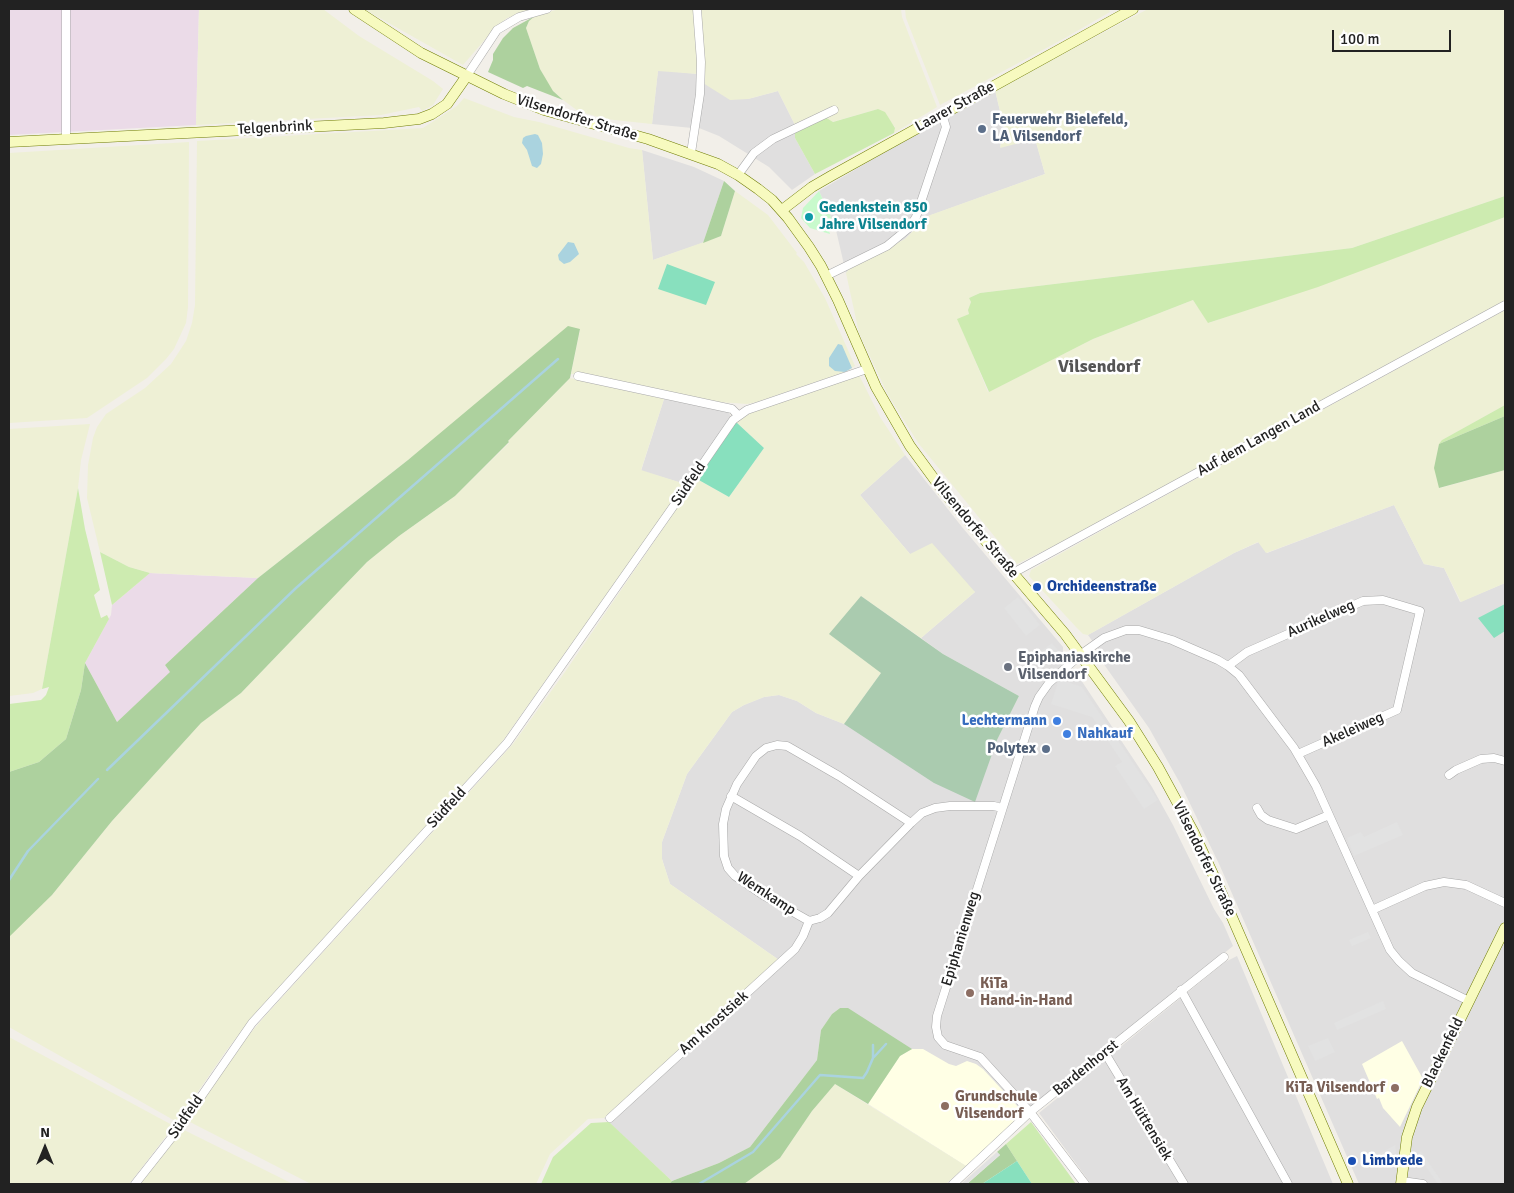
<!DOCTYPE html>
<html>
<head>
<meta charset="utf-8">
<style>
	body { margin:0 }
	#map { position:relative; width:1514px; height:1193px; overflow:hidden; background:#f2efe9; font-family:Signika,sans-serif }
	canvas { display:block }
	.frame { position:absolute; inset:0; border:10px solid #222; pointer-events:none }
	.north { position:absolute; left:20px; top:1123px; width:50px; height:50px; -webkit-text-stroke:4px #fff; paint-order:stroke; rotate:0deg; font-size:14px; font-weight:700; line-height:20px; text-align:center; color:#222 }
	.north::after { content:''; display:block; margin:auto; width:18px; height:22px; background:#222; clip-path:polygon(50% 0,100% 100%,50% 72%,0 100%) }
	.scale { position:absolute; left:1332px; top:30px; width:119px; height:22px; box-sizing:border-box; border:2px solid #222; border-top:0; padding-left:6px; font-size:15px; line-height:18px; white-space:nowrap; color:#222; -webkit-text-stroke:4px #fff; paint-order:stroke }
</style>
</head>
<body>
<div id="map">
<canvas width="1514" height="1193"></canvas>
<div class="frame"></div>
<div class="north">N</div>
<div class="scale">100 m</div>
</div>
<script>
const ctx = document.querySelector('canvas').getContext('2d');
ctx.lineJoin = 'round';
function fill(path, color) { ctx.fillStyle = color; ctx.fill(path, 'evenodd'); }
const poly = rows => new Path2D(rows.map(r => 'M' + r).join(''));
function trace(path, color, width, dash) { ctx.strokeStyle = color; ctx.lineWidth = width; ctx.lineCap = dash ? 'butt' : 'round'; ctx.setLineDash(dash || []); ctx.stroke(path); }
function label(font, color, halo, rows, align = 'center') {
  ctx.font = font + ' Signika,sans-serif'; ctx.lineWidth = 5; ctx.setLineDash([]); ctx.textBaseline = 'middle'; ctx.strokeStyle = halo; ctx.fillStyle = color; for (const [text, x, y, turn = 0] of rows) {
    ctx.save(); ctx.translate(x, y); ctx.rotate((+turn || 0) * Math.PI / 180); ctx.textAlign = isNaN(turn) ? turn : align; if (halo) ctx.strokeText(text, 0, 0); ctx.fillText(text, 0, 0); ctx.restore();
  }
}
fill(poly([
	[658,70,698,74,698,102,692,128,652,124],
	[703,83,748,99,778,91,795,125,795,138,815,174,792,190,769,167,719,136,699,128],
	[995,90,1004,128,1000,147,1035,138,1045,174,923,218,916,228,905,239,849,269,846,273,835,226,819,191,900,143],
	[642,150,694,167,724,181,703,243,653,260],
	[664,399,728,411,731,417,685,484,641,471],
	[905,455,962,527,1063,647,1063,658,1074,674,1081,680,1152,787,1173,825,1214,909,1223,923,1233,946,1034,1106,966,1166,868,1104,911,1049,840,1008,832,1014,821,1030,817,1060,750,1147,719,1163,672,1181,604,1118,779,960,670,884,662,859,662,842,687,774,732,712,744,705,764,697,779,695,797,701,816,713,844,724,997,740,1019,696,943,654,921,638,975,592,910,554,860,495],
	[1394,505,1424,564,1444,568,1460,602,1505,583,1505,1184,1359,1184,1220,866,1181,785,1149,728,1103,663,1101,653,1088,635,1234,553,1259,542,1267,553],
	[1237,956,1333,1184,1091,1184,1039,1113,1225,962]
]), '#e0dfdf');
fill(poly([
	[9,9,199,9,196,125,9,135],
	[150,573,258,578,165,665,171,672,117,722,85,663,111,615,112,605]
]), '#ebdbe8');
fill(poly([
	[1402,1041,1423,1079,1400,1127,1383,1108,1379,1098,1377,1099,1362,1064],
	[912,1049,923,1049,949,1064,956,1066,967,1061,976,1064,983,1069,1020,1109,1020,1117,966,1166,868,1104,900,1056]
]), '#ffffe5');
fill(poly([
	[199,9,323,9,359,36,433,81,443,89,433,105,422,111,419,107,381,115,196,125],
	[364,9,537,9,507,18,495,28,463,65],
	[559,9,694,9,698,74,658,71,652,124,605,119,578,111,563,100,553,91,545,79,540,69,526,28,529,21,535,16],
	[699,9,901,9,902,17,937,107,894,133,895,127,878,109,832,122,825,117,795,125,778,91,748,99,730,100,703,83],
	[905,9,1109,9,1110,12,1063,39,940,105,906,18],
	[1148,9,1505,9,1505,196,1352,248,980,293,969,298,971,302,968,310,969,314,958,319,988,392,1093,339,1193,300,1209,323,1505,217,1505,301,1060,543,1017,564,919,444,888,395,859,333,846,273,849,269,905,239,916,228,922,218,1045,174,1035,139,1000,148,1004,128,995,90],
	[464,98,514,117,539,122,629,148,642,150,653,260,721,236,735,191,768,215,797,253,796,254,804,262,825,298,855,366,845,372,757,402,747,404,719,402,582,374,571,374,580,330,408,460,258,578,150,573,129,567,100,552,87,498,88,465,93,438,97,427,106,414,145,388,171,364,186,341,192,323,195,305,197,141,423,128,457,106],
	[189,142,188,307,186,323,174,349,166,359,147,378,87,418,9,423,9,153],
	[1505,310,1505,405,1442,440,1440,488,1505,470,1505,583,1461,602,1444,568,1424,564,1394,505,1266,553,1258,542,1234,553,1088,635,1083,634,1076,627,1029,576,1031,570,1130,515],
	[859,375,880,417,905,455,860,495,910,554,932,543,975,592,921,638,861,596,881,673,844,724,816,713,797,701,779,695,764,697,744,705,732,712,687,774,662,842,662,859,670,884,779,960,604,1118,588,1119,550,1154,536,1184,311,1184,188,1121,248,1036,265,1016,513,744,565,672,697,479,729,497,764,448,736,422,755,410],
	[570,378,664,399,641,470,685,484,499,746,258,1010,226,1051,177,1122,9,1027,9,937,10,934,52,895,112,821,201,723,241,693,367,562,399,536,455,496,509,443,508,441],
	[90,424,81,460,78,488,42,689,33,693,9,696,9,429],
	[9,1037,174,1126,129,1184,9,1184],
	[835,1084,966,1166,946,1184,744,1184,780,1158,812,1111],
	[182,1129,291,1183,291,1184,140,1184]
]), '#eef0d5');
fill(poly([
	[878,109,885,112,895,128,894,133,815,174,795,138,795,132,825,117,833,122],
	[1505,196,1505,217,1318,287,1208,323,1193,300,1093,339,989,392,957,319,969,314,968,310,971,302,969,298,980,293,1352,248],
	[1505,405,1505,416,1439,444,1442,440],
	[78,488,85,529,100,590,94,595,101,618,107,615,109,619,85,663,81,690,66,739,39,762,9,772,9,704,41,700,46,695,49,687,42,689],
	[100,552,129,567,150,573,112,605],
	[609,1122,672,1181,669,1184,541,1184,553,1157,591,1123],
	[1031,1122,1076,1184,1032,1184,1006,1144]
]), '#cdebb0');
fill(poly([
	[535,16,529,21,526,28,540,69,553,91,563,100,527,86,523,88,488,72,493,60,493,54,503,38,513,28],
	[724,181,735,191,721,236,703,243],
	[568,326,580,329,570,378,508,441,509,442,455,496,399,536,367,562,241,693,201,723,112,821,52,895,9,937,9,772,39,762,66,739,81,690,85,663,117,722,170,672,165,665,258,578,408,460],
	[1505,416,1505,470,1439,488,1434,468,1439,444],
	[840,1008,848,1008,912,1049,900,1056,868,1104,835,1084,812,1111,780,1158,744,1184,669,1184,672,1181,719,1163,750,1147,817,1060,821,1030,832,1014],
	[1006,1144,1017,1161,982,1184,967,1184,1000,1155,997,1152]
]), '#add19e');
fill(poly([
	[861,596,943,654,1019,696,997,740,975,802,934,783,844,724,881,673,829,634]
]), '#aacbaf');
fill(poly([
	[819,191,835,226,828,228,830,234,810,228,801,218,803,208]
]), '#c8facc');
fill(poly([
	[667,264,715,282,706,305,658,289],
	[736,422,764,448,729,497,697,479],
	[1505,604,1505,631,1494,638,1478,618],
	[1017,1161,1032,1184,982,1184]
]), '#88e0be');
fill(poly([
	[1018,597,1040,625,1026,636,1004,608],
	[1052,643,1062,655,1051,664,1041,651],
	[1059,679,1082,687,1158,800,1144,809,1115,766,1122,762,1092,717,1051,704],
	[1397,822,1403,835,1354,856,1347,838,1361,832,1364,837],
	[1368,932,1371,938,1352,946,1349,940],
	[1383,1001,1386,1009,1337,1030,1334,1023],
	[1328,1038,1335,1052,1315,1061,1308,1046],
	[1395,1145,1396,1153,1380,1160,1380,1153],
	[1421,1151,1442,1182,1441,1184,1438,1184,1417,1154],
	[997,1152,1000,1155,967,1184,961,1184]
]), '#e2e2e2');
fill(poly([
	[535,134,538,135,542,143,543,154,541,164,537,168,532,166,527,150,522,143,523,138,526,136],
	[568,242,574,243,579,254,570,262,564,264,559,260,558,255],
	[838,344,842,345,852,368,845,372,835,371,829,366,829,358]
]), '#aad3df');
trace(poly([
	[107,770,296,588,558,359],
	[9,880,28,851,98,779],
	[874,1057,886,1044],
	[699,1184,753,1152,820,1075,863,1078,867,1072,873,1058,873,1045]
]), '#aad3df', 2.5);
const street = poly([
	[466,77,497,30,519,17,547,9],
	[66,139,66,9],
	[691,153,700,94,701,62,697,9],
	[738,175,754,153,773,139,834,110],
	[826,276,887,246,910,227,916,217,946,127,942,114],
	[578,376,732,409,738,415],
	[1013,573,1505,305],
	[1228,666,1247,652,1363,601,1383,600,1420,611,1397,710,1298,754],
	[1449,775,1456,770,1481,759,1494,758,1505,761],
	[731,796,800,836,859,876],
	[1257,808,1261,815,1268,820,1296,829,1329,815],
	[911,823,839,776,787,746,777,745,766,748,756,756,737,784,726,809,723,824,724,856,728,868,735,876,763,895,809,921,820,918,828,913,859,876,911,823,922,813,935,808,950,806,994,806,1002,808],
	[1372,910,1425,886,1444,882,1466,885,1505,903],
	[1181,990,1288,1184],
	[1105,1053,1184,1184],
	[610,1118,795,949,803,936,809,921],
	[1402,1181,1423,1184],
	[135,1184,180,1127,252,1023,507,743,689,484,733,420,747,410,867,369],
	[953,1184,1030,1112,1224,957],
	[1085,1184,1030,1112,980,1057,945,1045,938,1037,936,1027,937,1016,1035,706,1039,697,1049,683,1080,655,1104,638,1126,630,1139,630,1172,640,1218,660,1228,666,1239,675,1294,748,1316,786,1390,950,1399,961,1412,973,1469,1001]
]);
const secondary = poly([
	[354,9,421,53,504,94,544,110,648,139,718,164,738,175,758,189,772,200,788,218,809,247,821,266,838,300,876,387,910,446,943,491,1065,634,1129,721,1158,767,1194,833,1218,885,1348,1184],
	[9,142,384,123,419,119,432,114,447,104,466,77],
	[782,210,812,187,831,176,1133,9],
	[1401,1184,1407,1137,1417,1107,1505,928]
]);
trace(street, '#a9a9a9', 9);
trace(secondary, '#707d05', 11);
trace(street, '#fff', 8);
trace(secondary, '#f7fabf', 10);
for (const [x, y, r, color] of [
	[982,129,5,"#5c6f8a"],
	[809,217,5,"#0f9aa8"],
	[1037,587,5,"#1a4fb4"],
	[1008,667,5,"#6b7280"],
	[1057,721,5,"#3f7fe0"],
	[1067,734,5,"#3f7fe0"],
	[1046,749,5,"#5c6f8a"],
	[970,993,5,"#8d6e63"],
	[1395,1088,5,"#8d6e63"],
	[945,1106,5,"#8d6e63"],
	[1352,1161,5,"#1a4fb4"]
]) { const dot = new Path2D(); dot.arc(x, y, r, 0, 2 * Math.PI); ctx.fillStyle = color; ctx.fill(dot); trace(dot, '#fff', 2); }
label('15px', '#222', '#fff', [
	["Laarer Straße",955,107,-29],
	["Vilsendorfer Straße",577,118,17],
	["Telgenbrink",275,128,-3],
	["Auf dem Langen Land",1259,439,-29],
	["Südfeld",689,484,-56],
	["Vilsendorfer Straße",975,528,50],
	["Aurikelweg",1321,619,-24],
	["Akeleiweg",1353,730,-24],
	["Südfeld",447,808,-47],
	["Vilsendorfer Straße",1204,859,64],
	["Wemkamp",766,894,33],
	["Epiphanienweg",961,939,-73],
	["Am Knostsiek",714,1023,-42],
	["Blackenfeld",1443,1053,-64],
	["Bardenhorst",1086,1068,-39],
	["Südfeld",186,1117,-55],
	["Am Hüttensiek",1144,1119,59]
]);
label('bold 15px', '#4e5e75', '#fff', [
	["Feuerwehr Bielefeld,",992,120],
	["LA Vilsendorf",992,137],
	["Polytex",1036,749,"right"]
], 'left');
label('bold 15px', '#0d838f', '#fff', [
	["Gedenkstein 850",819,208],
	["Jahre Vilsendorf",819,225]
], 'left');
label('bold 15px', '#164399', '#fff', [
	["Orchideenstraße",1047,587],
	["Limbrede",1362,1161]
], 'left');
label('bold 15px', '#5b616d', '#fff', [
	["Epiphaniaskirche",1018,658],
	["Vilsendorf",1018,675]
], 'left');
label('bold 15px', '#366cbe', '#fff', [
	["Lechtermann",1047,721],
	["Nahkauf",1077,734,"left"]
], 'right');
label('bold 15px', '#785e54', '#fff', [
	["KiTa",980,984],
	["Hand-in-Hand",980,1001],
	["KiTa Vilsendorf",1385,1088,"right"],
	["Grundschule",955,1097],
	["Vilsendorf",955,1114]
], 'left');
label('bold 18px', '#555', '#fff', [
	["Vilsendorf",1099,367]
]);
</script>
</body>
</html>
